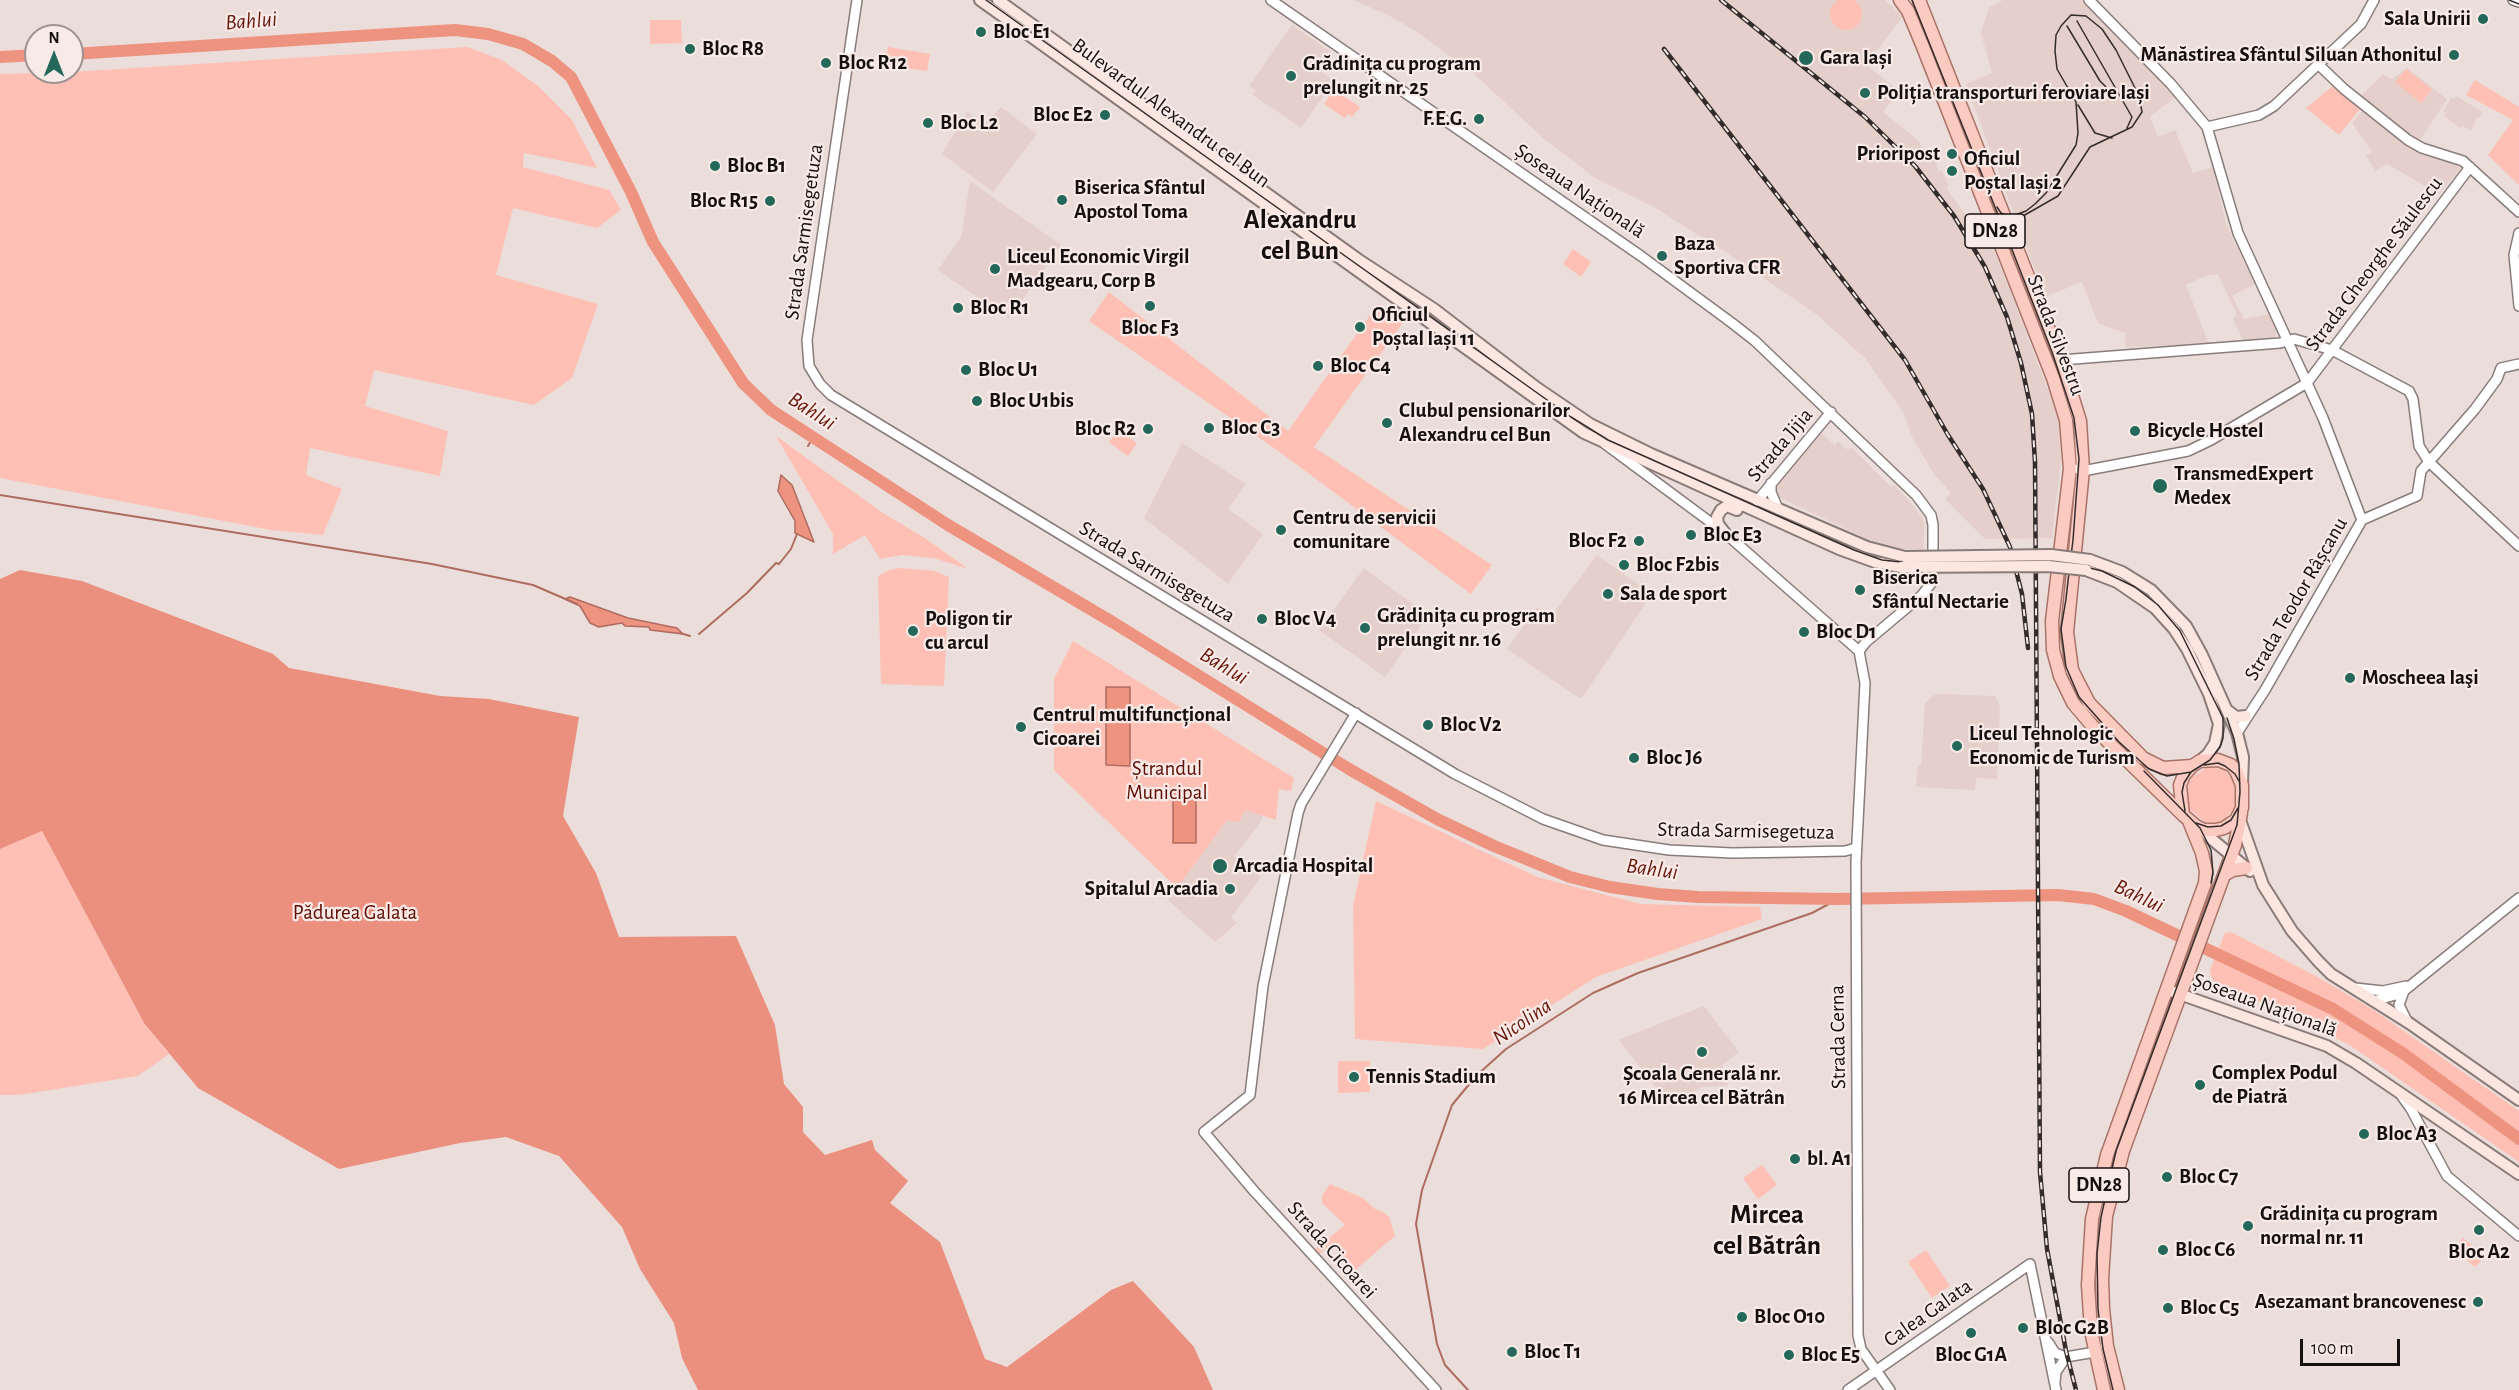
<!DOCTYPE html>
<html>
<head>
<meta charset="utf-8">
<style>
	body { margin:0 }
	#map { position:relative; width:2519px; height:1390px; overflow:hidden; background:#ebddda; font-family:"Alegreya Sans",sans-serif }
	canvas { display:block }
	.north { position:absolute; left:24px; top:24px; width:60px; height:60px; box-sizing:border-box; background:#f8eae7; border:2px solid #9d9391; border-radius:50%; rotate:0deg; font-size:16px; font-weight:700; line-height:24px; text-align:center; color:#15100f }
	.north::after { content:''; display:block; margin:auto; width:21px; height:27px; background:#24685a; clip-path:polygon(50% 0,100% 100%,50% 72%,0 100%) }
	.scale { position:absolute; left:2300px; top:1339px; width:100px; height:27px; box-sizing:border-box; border:3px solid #15100f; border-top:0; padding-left:8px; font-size:18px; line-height:21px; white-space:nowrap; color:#15100f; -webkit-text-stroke:4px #f8eae7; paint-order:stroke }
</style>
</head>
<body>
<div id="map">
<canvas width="2519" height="1390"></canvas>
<div class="north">N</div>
<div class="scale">100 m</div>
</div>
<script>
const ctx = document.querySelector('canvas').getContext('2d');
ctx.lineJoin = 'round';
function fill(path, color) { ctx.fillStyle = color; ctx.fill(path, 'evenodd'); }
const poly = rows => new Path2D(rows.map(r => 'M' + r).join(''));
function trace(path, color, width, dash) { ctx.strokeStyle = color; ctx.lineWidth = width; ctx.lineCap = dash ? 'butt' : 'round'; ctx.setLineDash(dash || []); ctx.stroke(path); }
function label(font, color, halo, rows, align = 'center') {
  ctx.font = font + ' "Alegreya Sans",sans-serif'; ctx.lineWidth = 4.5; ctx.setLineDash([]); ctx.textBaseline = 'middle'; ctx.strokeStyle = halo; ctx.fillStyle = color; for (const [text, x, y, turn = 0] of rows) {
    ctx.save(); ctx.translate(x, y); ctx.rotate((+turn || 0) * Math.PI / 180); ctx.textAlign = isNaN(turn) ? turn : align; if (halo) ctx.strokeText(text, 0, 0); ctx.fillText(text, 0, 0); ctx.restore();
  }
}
fill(poly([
	[1353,0,1885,0,1903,17,1868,61,1869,67,1899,91,1883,112,1919,141,1925,154,1931,151,1939,171,1942,171,1949,186,1946,188,1980,233,1986,229,2053,403,2059,423,2061,460,2052,538,1985,539,1945,499,1951,493,1934,474,1912,437,1903,412,1865,358,1816,314,1724,251,1654,207,1595,178,1543,138,1472,72,1416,31,1386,14],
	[2003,0,2084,0,2176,96,2150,117,2158,137,2175,130,2193,173,2213,167,2226,224,2255,284,2232,296,2244,319,2269,314,2278,330,2275,337,2243,340,2233,319,2237,315,2218,274,2205,276,2186,285,2209,344,2126,347,2125,333,2098,323,2082,282,2045,297,2017,221,2020,219,2017,214,2013,212,1966,84,1992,73,1981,33,1989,7],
	[1292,25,1331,52,1319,70,1334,81,1301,128,1253,95,1256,90,1249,86],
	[2407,68,2447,99,2418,143,2361,96,2383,74,2392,79],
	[2456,96,2483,112,2479,118,2477,117,2471,131,2462,126,2460,128,2444,116,2446,113,2443,111,2451,98,2454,99],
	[1001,107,1037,134,993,192,942,154,967,112,984,124],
	[2363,110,2416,149,2431,152,2461,168,2439,194,2387,164,2376,171,2366,156,2372,152,2352,123],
	[970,181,1061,245,1009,319,938,270,961,237],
	[1820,432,1835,445,1838,441,1846,449,1852,448,1891,487,1894,485,1911,503,1923,519,1925,527,1923,550,1886,548,1779,497,1776,490,1779,482],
	[1182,443,1246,484,1228,509,1263,534,1228,584,1144,518],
	[1597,555,1652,594,1581,699,1507,649,1537,607,1551,617],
	[1364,568,1428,615,1385,677,1319,630],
	[1943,694,1995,696,2000,707,1997,779,1976,778,1975,790,1916,787,1918,766,1921,765,1925,703,1934,695],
	[1245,810,1263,816,1259,825,1234,856,1261,877,1231,918,1237,923,1215,942,1168,900,1227,820],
	[1704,1006,1739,1052,1722,1065,1728,1086,1702,1087,1671,1107,1619,1040]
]), '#e5cfca');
fill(poly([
	'1830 14a16 16 0 1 1 32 0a16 16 0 1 1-32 0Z',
	[650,20,681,20,682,43,650,44],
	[467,47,502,60,538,86,572,120,597,168,524,153,523,167,609,190,621,210,597,228,513,208,496,275,598,304,572,378,534,405,374,370,365,406,448,431,440,476,310,448,306,475,342,489,323,535,271,530,0,478,0,74,72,72],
	[888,47,930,54,927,71,885,65],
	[2406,69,2432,89,2421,103,2395,82],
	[2475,80,2519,107,2519,185,2488,155,2513,120,2466,95],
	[2333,86,2360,109,2339,135,2306,108],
	[1334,90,1360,107,1352,117,1348,114,1345,118,1324,104],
	[1573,249,1591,262,1581,277,1563,264],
	[1109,292,1288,431,1378,304,1404,321,1314,447,1492,565,1471,594,1277,450,1089,321],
	[1118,430,1137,443,1128,456,1109,442],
	[776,436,883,513,925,538,968,569,934,558,902,555,880,559,865,535,833,554,833,534],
	[901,568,934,571,949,577,944,686,881,684,878,576,889,570],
	[1073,641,1294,778,1291,791,1279,789,1276,820,1245,810,1239,822,1227,820,1177,888,1054,770,1054,679],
	[2208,767,2225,770,2234,783,2236,790,2234,809,2223,821,2214,824,2205,822,2190,810,2185,793,2192,777],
	[1376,801,1537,877,1641,904,1760,907,1762,919,1596,977,1483,1049,1355,1039,1353,906],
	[42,831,144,1023,169,1054,138,1076,19,1095,0,1095,0,849],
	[2231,932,2314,975,2372,1009,2519,1111,2519,1162,2351,1046,2289,1014,2218,985,2212,979,2210,970,2225,933],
	[1338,1061,1370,1061,1370,1092,1338,1093],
	[1762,1165,1777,1185,1758,1199,1743,1178],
	[1330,1184,1363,1198,1375,1209,1383,1212,1389,1217,1395,1236,1354,1271,1331,1244,1319,1254,1315,1249,1345,1225,1322,1203,1322,1196],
	[2463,1238,2486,1256,2475,1267,2453,1249],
	[1926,1250,1950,1286,1932,1298,1908,1262]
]), '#fec0b4');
fill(poly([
	[20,570,82,581,273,654,289,668,440,696,489,699,579,717,563,816,596,873,619,937,736,936,775,1025,784,1084,803,1107,803,1132,825,1155,872,1140,875,1150,908,1181,890,1203,940,1242,985,1359,1007,1367,1111,1290,1133,1281,1194,1347,1213,1390,698,1390,682,1358,674,1323,640,1269,622,1227,559,1156,506,1137,460,1143,339,1169,198,1088,144,1023,42,831,0,849,0,579]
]), '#eb8f7e');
const water = poly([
	[781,475,792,485,814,542,795,533,795,521,778,491,781,475],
	[570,597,628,618,677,628,683,634,650,630,649,627,625,626,622,623,599,627,590,623,580,606,565,599,570,597],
	[1106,687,1130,687,1130,766,1106,765,1106,687],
	[1173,792,1196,792,1196,843,1173,843,1173,792]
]);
fill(water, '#ef9381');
trace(water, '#ae6c5f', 1.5);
trace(poly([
	[808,446,814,436],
	[0,495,432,564,533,585,577,604],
	[680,633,690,636],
	[699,634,747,593,776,563,779,564,791,549,797,534],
	[1468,1390,1445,1365,1437,1344,1416,1224,1422,1190,1452,1105,1476,1076,1506,1049,1593,993,1638,973,1812,913,1838,899]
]), '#ae6c5f', 2);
trace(poly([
	[72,54,455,30,488,34,523,44,552,61,571,77,631,192,653,242,743,383,771,410,948,525,1114,623,1349,769,1437,819,1494,846,1570,877,1610,887,1658,894,1698,897,1838,899,2058,895,2094,899,2126,911,2333,1009,2404,1054,2519,1139],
	[0,57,36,55]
]), '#ef9381', 12);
const tertiary = poly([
	[857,0,807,340,809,366,820,384,831,395,1455,774,1543,819,1603,840,1669,850,1732,853,1797,852,1845,851,1856,848],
	[1271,0,1641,256,1732,323,1755,341,1916,495,1931,515,1933,525,1933,581,1922,595,1866,642,1859,651],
	[2089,0,2171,84,2207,127,2238,233,2323,418,2362,520],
	[2513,0,2519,2],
	[2319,65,2344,89,2408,140,2422,148,2463,161,2519,212],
	[2207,127,2259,115,2274,106,2361,24,2374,0],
	[2519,233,2514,255,2519,306],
	[2061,360,2280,343,2294,339,2332,350,2409,391,2413,399,2419,446,2429,462,2519,546],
	[1605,444,1725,533,1859,651,1865,683,1856,862,1858,1335,1861,1349,1890,1390],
	[2078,469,2088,470,2188,451,2211,440,2307,383,2470,167],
	[1771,483,1771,492,1778,509],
	[1757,501,1831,412],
	[1356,713,1301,804,1298,813,1263,986,1250,1095,1204,1132,1254,1191,1436,1390],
	[2237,733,2265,690,2362,520,2417,496,2421,471,2475,409,2497,379,2501,368,2519,364],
	[2355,988,2383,991,2406,986],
	[2404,991,2399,1005,2406,1019],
	[2374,1001,2399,994,2405,990,2519,898],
	[2401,1095,2411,1109,2447,1176,2519,1236],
	[2048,1342,2055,1353,2066,1357,2095,1352],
	[2055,1382,2056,1372,2066,1357],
	[1848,1390,2030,1264,2056,1390]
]);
const secondary = poly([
	[980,0,1584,433,1839,549,1875,562,1901,567],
	[998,0,1359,260,1434,309,1537,388,1590,424,1651,454,1867,547,1905,557],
	[1725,533,1718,524,1717,517,1721,510,1727,506,1737,510],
	[2090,560,2122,572,2151,590,2186,626,2202,655,2237,733,2243,757,2242,784],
	[2086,570,2117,582,2155,608,2174,629,2187,649,2209,694,2219,724,2215,743,2208,754,2200,761],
	[2227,710,2236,717,2246,716],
	[2241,823,2263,885,2292,931,2318,961,2331,974,2409,1023,2519,1100],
	[2204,830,2208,836,2250,871],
	[2168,990,2327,1046,2356,1063,2519,1174]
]);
const primary = poly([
	[1900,0,1908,11,1923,47,2053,378,2066,420,2070,469,2052,621,2053,650,2060,676,2073,703,2095,729,2183,815,2196,826,2204,830,2216,830,2224,828,2236,820,2242,808,2242,785,2236,771,2231,765,2218,760,2200,761,2192,766,2184,775,2180,785,2183,815],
	[1919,0,2061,360,2080,421,2083,470,2067,632,2072,670,2089,703,2143,758,2163,768,2192,766],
	[2224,875,2233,870,2246,868],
	[2104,1390,2091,1331,2088,1285,2092,1219,2107,1155,2205,883,2206,871,2202,853,2189,821],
	[2118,1390,2107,1346,2103,1309,2102,1279,2106,1216,2123,1151,2235,845,2241,813]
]);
trace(tertiary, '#887c79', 12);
trace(secondary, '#887c79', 14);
trace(primary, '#a97368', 15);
trace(tertiary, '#fff', 9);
trace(secondary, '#fde5e0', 10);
trace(primary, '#fbcbc1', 12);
trace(poly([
	[986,0,1571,417,1608,440,1854,550,1882,560,1920,564,2049,563,2062,563,2074,564,2102,571,2135,587,2158,605,2180,631,2223,718,2223,738,2220,747,2210,760,2191,772,2167,776,2149,769,2119,742,2079,697,2066,667,2061,629,2066,599,2068,581,2073,540,2079,459,2074,418,2052,352,2011,247,1912,0],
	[2509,0,2519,4],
	[2077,21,2132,117,2127,128],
	[2067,26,2100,81,2108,89],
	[2078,105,2095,133,2112,138],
	[1997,207,2001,213,2010,217,2026,211,2035,204,2046,193,2076,145,2078,133,2076,102,2057,69,2055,51,2056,35,2061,26,2071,15,2086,16,2102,29,2116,50,2139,96,2142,112,2132,127,2090,147,2058,196,2016,220,2010,228,2010,242],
	[2204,765,2218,763,2225,766,2235,774,2240,783],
	[2144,771,2200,828,2211,850,2213,873,2211,883],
	[2185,811,2182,792,2184,783,2191,772],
	[2196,823,2208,827,2221,826,2231,820,2238,808],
	[2113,1390,2103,1349,2098,1309,2097,1254,2101,1217,2116,1151,2237,825,2240,792,2239,764,2234,739,2227,718]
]), '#332c2b', 1.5);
const rail = poly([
	[1721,0,1865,117,1915,166,1954,216,1985,267,2007,317,2021,363,2032,414,2035,462,2040,1172,2047,1249,2066,1351,2076,1390],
	[1664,49,1905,360,1948,435,1983,489,2010,547,2022,594,2028,648]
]);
trace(rail, '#332c2b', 4.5);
trace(rail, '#f8eae7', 2, [7]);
const secondaryBridge = poly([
	[1905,557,2051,555,2090,560],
	[1901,567,2048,566,2086,570]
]);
trace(secondaryBridge, '#887c79', 14, []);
trace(secondaryBridge, '#fde5e0', 10);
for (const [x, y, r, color] of [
	[2483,19,6,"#24685a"],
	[981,32,6,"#24685a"],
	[690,49,6,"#24685a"],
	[2454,55,6,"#24685a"],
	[1806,58,8,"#24685a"],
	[826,63,6,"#24685a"],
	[1291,76,6,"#24685a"],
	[1865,93,6,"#24685a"],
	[1105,115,6,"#24685a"],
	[1479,119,6,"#24685a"],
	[928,123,6,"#24685a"],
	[1952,154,6,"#24685a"],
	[715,166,6,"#24685a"],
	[1952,171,6,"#24685a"],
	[1062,200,6,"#24685a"],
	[770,201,6,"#24685a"],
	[1662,256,6,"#24685a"],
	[995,269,6,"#24685a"],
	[1150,306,6,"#24685a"],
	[958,308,6,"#24685a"],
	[1360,327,6,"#24685a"],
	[1318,366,6,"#24685a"],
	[966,370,6,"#24685a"],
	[977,401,6,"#24685a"],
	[1387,423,6,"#24685a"],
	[1209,428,6,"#24685a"],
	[1148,429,6,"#24685a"],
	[2135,431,6,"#24685a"],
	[2160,486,8,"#24685a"],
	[1281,530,6,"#24685a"],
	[1691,535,6,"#24685a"],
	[1639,541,6,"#24685a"],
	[1624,565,6,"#24685a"],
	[1860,590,6,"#24685a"],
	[1608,594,6,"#24685a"],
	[1262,619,6,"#24685a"],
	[1365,628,6,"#24685a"],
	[913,631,6,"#24685a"],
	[1804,632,6,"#24685a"],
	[2350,678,6,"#24685a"],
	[1428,725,6,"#24685a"],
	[1021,727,6,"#24685a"],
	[1957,746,6,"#24685a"],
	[1634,758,6,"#24685a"],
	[1220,866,8,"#24685a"],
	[1230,889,6,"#24685a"],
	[1702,1052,6,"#24685a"],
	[1354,1077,6,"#24685a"],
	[2200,1085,6,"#24685a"],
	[2364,1134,6,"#24685a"],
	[1795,1159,6,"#24685a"],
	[2167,1177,6,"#24685a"],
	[2248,1226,6,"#24685a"],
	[2479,1230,6,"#24685a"],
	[2163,1250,6,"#24685a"],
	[2478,1302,6,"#24685a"],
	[2168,1308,6,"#24685a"],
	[1742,1317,6,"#24685a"],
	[2023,1328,6,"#24685a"],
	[1971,1333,6,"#24685a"],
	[1512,1352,6,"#24685a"],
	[1789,1355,6,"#24685a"]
]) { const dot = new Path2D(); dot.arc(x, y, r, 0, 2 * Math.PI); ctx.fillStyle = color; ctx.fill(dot); trace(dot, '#f8eae7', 2); }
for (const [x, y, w] of [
	[1995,231,60],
	[2099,1185,60]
]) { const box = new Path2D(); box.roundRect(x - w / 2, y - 17, w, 34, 4.5); ctx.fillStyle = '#f8eae7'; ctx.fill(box); trace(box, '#15100f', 1.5); }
label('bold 20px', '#15100f', null, [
	["DN28",1995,231],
	["DN28",2099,1185]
]);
label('bold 21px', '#15100f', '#f8eae7', [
	["Sala Unirii",2471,19,"right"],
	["Bloc E1",993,32],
	["Bloc R8",702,49],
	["Mănăstirea Sfântul Siluan Athonitul",2442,55,"right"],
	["Gara Iași",1820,58],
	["Bloc R12",838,63],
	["Grădinița cu program",1303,64],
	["prelungit nr. 25",1303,88],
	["Poliția transporturi feroviare Iași",1877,93],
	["Bloc E2",1093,115,"right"],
	["F.E.G.",1467,119,"right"],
	["Bloc L2",940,123],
	["Prioripost",1940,154,"right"],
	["Oficiul",1964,159],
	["Poștal Iași 2",1964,183],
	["Bloc B1",727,166],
	["Biserica Sfântul",1074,188],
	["Apostol Toma",1074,212],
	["Bloc R15",758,201,"right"],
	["Baza",1674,244],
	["Sportiva CFR",1674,268],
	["Liceul Economic Virgil",1007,257],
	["Madgearu, Corp B",1007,281],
	["Bloc R1",970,308],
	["Oficiul",1372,315],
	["Poștal Iași 11",1372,339],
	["Bloc F3",1150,328,"center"],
	["Bloc C4",1330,366],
	["Bloc U1",978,370],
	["Bloc U1bis",989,401],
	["Clubul pensionarilor",1399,411],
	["Alexandru cel Bun",1399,435],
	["Bloc C3",1221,428],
	["Bloc R2",1136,429,"right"],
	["Bicycle Hostel",2147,431],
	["TransmedExpert",2174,474],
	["Medex",2174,498],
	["Centru de servicii",1293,518],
	["comunitare",1293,542],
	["Bloc E3",1703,535],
	["Bloc F2",1627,541,"right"],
	["Bloc F2bis",1636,565],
	["Biserica",1872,578],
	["Sfântul Nectarie",1872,602],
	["Sala de sport",1620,594],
	["Grădinița cu program",1377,616],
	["prelungit nr. 16",1377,640],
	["Poligon tir",925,619],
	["cu arcul",925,643],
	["Bloc V4",1274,619],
	["Bloc D1",1816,632],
	["Moscheea Iaşi",2362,678],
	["Centrul multifuncțional",1033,715],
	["Cicoarei",1033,739],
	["Bloc V2",1440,725],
	["Liceul Tehnologic",1969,734],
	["Economic de Turism",1969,758],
	["Bloc J6",1646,758],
	["Arcadia Hospital",1234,866],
	["Spitalul Arcadia",1218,889,"right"],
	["Complex Podul",2212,1073],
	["de Piatră",2212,1097],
	["Școala Generală nr.",1702,1074,"center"],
	["16 Mircea cel Bătrân",1702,1098,"center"],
	["Tennis Stadium",1366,1077],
	["Bloc A3",2376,1134],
	["bl. A1",1807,1159],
	["Bloc C7",2179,1177],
	["Grădinița cu program",2260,1214],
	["normal nr. 11",2260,1238],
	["Bloc C6",2175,1250],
	["Bloc A2",2479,1252,"center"],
	["Asezamant brancovenesc",2466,1302,"right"],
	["Bloc C5",2180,1308],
	["Bloc O10",1754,1317],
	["Bloc G2B",2035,1328],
	["Bloc T1",1524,1352],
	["Bloc E5",1801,1355],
	["Bloc G1A",1971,1355,"center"]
], 'left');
label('21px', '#15100f', '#f8eae7', [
	["Bulevardul Alexandru cel Bun",1171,113,36],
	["Șoseaua Națională",1580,191,34],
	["Strada Sarmisegetuza",804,232,-82],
	["Strada Gheorghe Săulescu",2374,264,-53],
	["Strada Silvestru",2056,335,69],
	["Strada Jijia",1780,445,-50],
	["Strada Sarmisegetuza",1157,572,31],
	["Strada Teodor Râșcanu",2296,599,-60],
	["Strada Sarmisegetuza",1746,831,1],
	["Șoseaua Națională",2265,1005,20],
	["Strada Cerna",1838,1037,-91],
	["Strada Cicoarei",1332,1250,48],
	["Calea Galata",1928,1313,-35]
]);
label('21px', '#5e0b02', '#f8eae7', [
	["Ștrandul",1167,769],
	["Municipal",1167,793],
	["Pădurea Galata",355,913]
]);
label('italic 22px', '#661509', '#f8eae7', [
	["Bahlui",251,21,-4],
	["Bahlui",812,411,33],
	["Bahlui",1224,666,31],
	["Bahlui",1652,869,8],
	["Bahlui",2139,896,25],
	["Nicolina",1522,1022,-34]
]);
label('bold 27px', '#15100f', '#f8eae7', [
	["Alexandru",1300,220],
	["cel Bun",1300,251],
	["Mircea",1767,1215],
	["cel Bătrân",1767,1246]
]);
</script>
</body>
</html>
